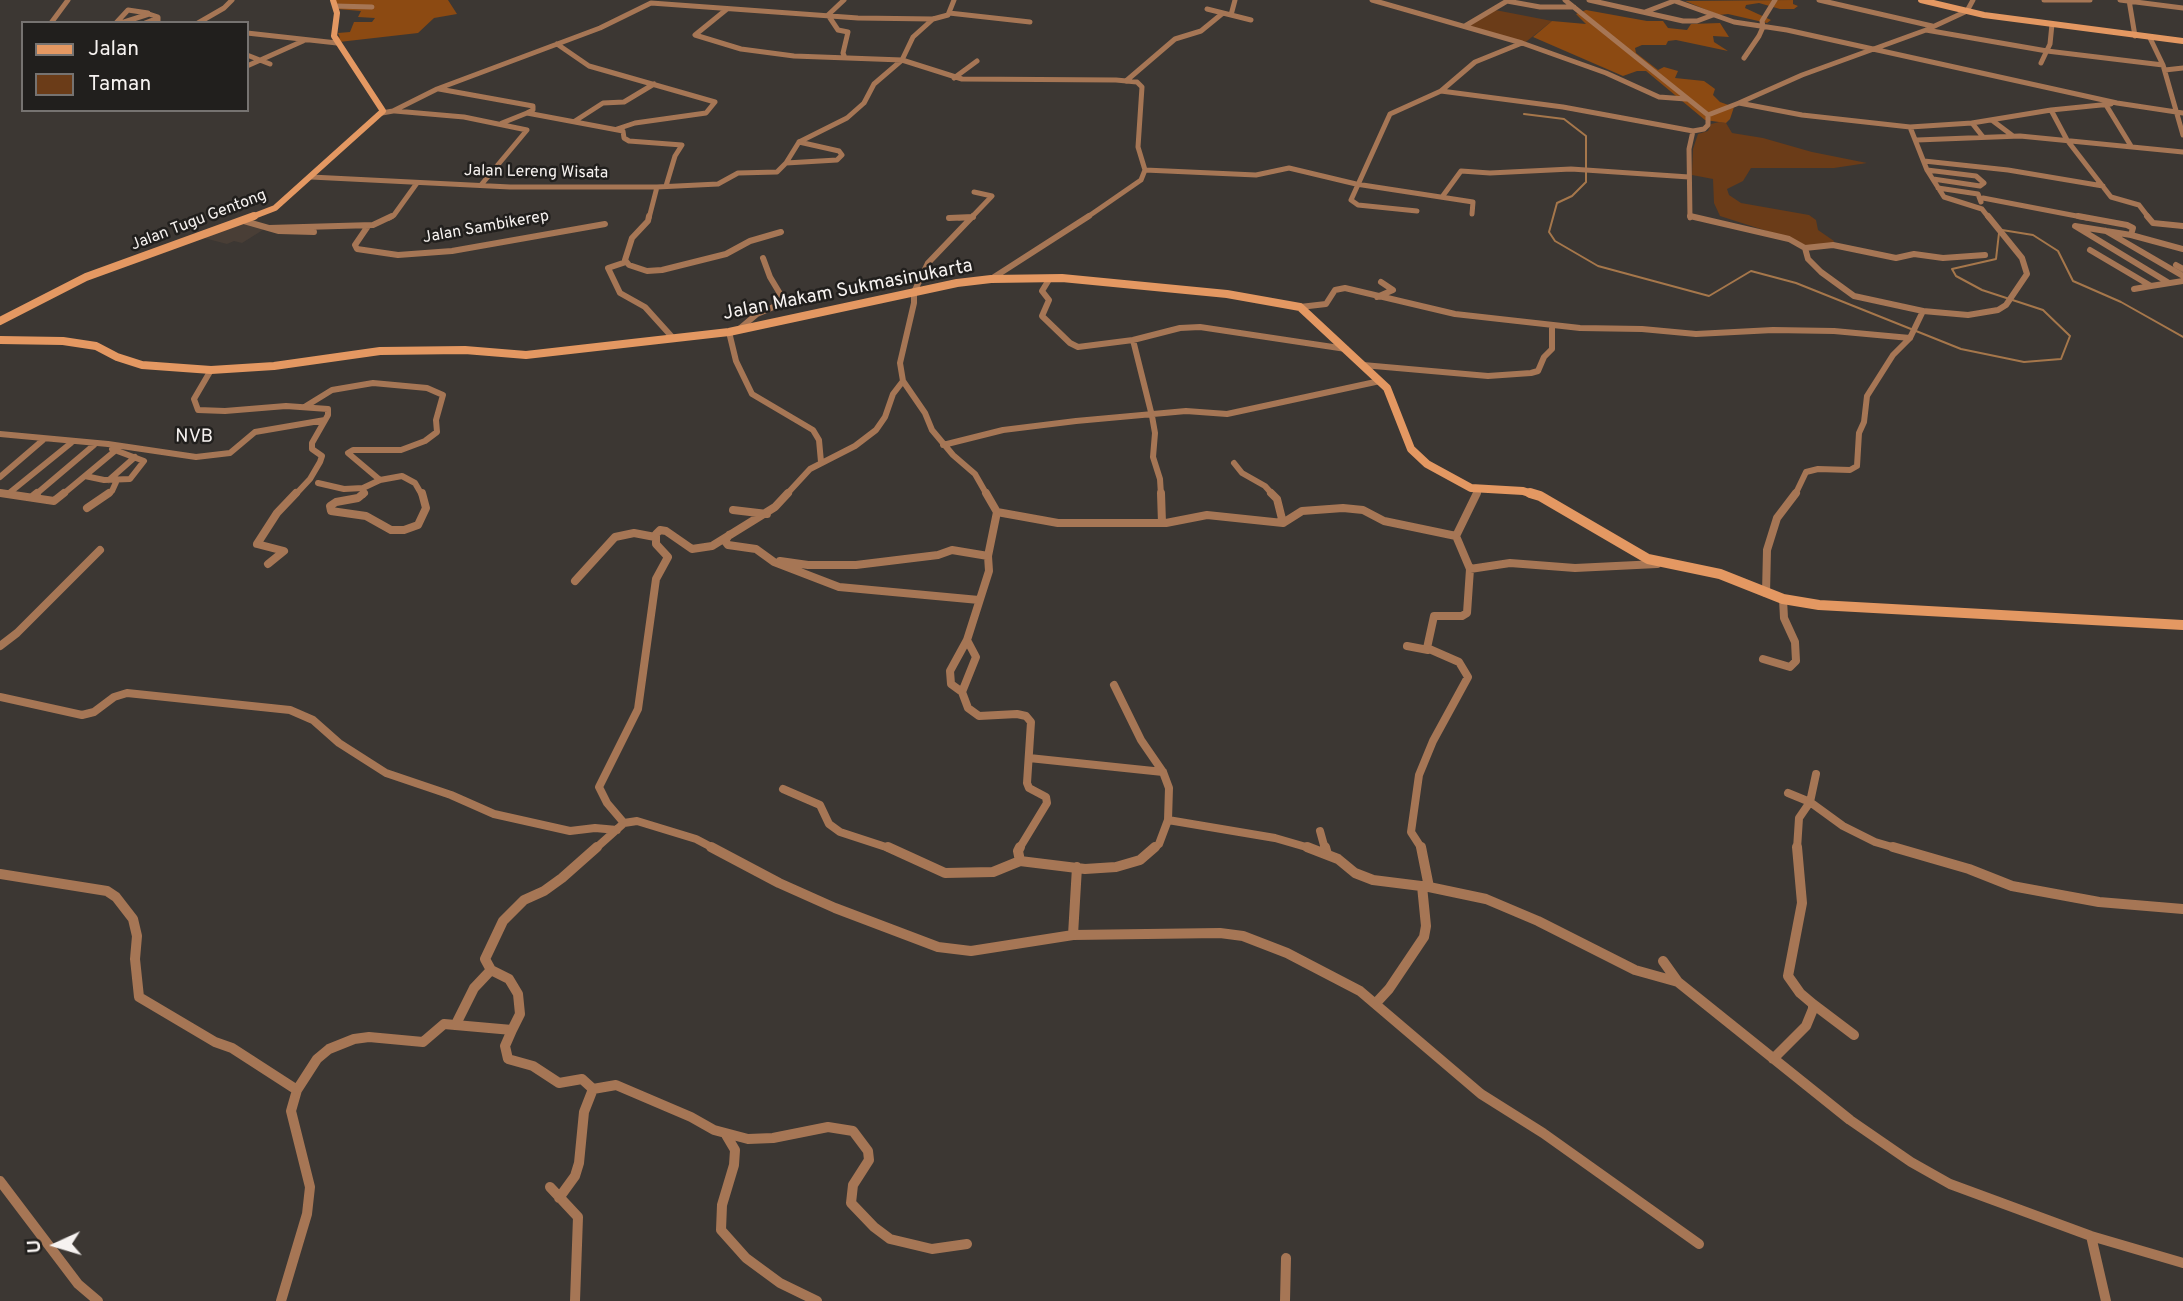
<!DOCTYPE html>
<html>
<head>
<meta charset="utf-8">
<style>
	body { margin:0 }
	#map { position:relative; width:2183px; height:1301px; overflow:hidden; background:#3c3733; font-family:Overpass,sans-serif }
	canvas { display:block }
	.legend { position:absolute; left:21px; top:21px; width:228px; height:91px; box-sizing:border-box; background:#211f1d; border:2px solid #767371; margin:0; padding:9px 12px; list-style:none; font-size:21px; color:#f6f2f0 }
	.legend li { display:flex; align-items:center; gap:14px; height:35px }
	.legend b { width:35px; border:2px solid #767371 }
	.north { position:absolute; left:21px; top:1210px; width:70px; height:70px; -webkit-text-stroke:5px #211f1d; paint-order:stroke; rotate:266deg; font-size:19px; font-weight:700; line-height:28px; text-align:center; color:#f6f2f0 }
	.north::after { content:''; display:block; margin:auto; width:24px; height:32px; background:#f6f2f0; clip-path:polygon(50% 0,100% 100%,50% 72%,0 100%) }
</style>
</head>
<body>
<div id="map">
<canvas width="2183" height="1301"></canvas>
<ul class="legend">
<li><b style="height:9px;background:#e49862"></b>Jalan</li>
<li><b style="height:19px;background:#6b3c18"></b>Taman</li>
</ul>
<div class="north">U</div>
</div>
<script>
const ctx = document.querySelector('canvas').getContext('2d');
ctx.lineJoin = 'round';
function fill(path, color) { ctx.fillStyle = color; ctx.fill(path, 'evenodd'); }
const poly = rows => new Path2D(rows.map(r => 'M' + r).join(''));
function trace(path, color, width, dash) { ctx.strokeStyle = color; ctx.lineWidth = width; ctx.lineCap = dash ? 'butt' : 'round'; ctx.setLineDash(dash || []); ctx.stroke(path); }
function label(font, color, halo, rows, align = 'center') {
  ctx.font = font + ' Overpass,sans-serif'; ctx.lineWidth = 5; ctx.setLineDash([]); ctx.textBaseline = 'middle'; ctx.strokeStyle = halo; ctx.fillStyle = color; for (const [text, x, y, turn = 0] of rows) {
    ctx.save(); ctx.translate(x, y); ctx.rotate((+turn || 0) * Math.PI / 180); ctx.textAlign = isNaN(turn) ? turn : align; if (halo) ctx.strokeText(text, 0, 0); ctx.fillText(text, 0, 0); ctx.restore();
  }
}
fill(poly([
	[244,222,266,228,242,243,234,241,227,244,204,238]
]), '#493e36');
fill(poly([
	[1490,9,1552,21,1522,45,1465,27],
	[1719,122,1726,123,1732,133,1763,138,1812,152,1867,163,1834,168,1751,168,1743,181,1727,189,1729,195,1741,203,1809,215,1816,220,1818,230,1834,241,1833,243,1805,246,1792,239,1720,216,1714,203,1713,179,1692,175,1693,149,1698,134,1708,131,1711,124]
]), '#6b3c18');
fill(poly([
	[334,0,448,0,457,14,434,18,418,33,339,42,336,35,340,38,338,33,350,32,354,22,372,22,375,18,358,17,361,11,337,9],
	[1793,0,1793,4,1798,6,1794,9,1780,9,1759,3,1746,5,1745,8,1771,20,1767,23,1728,14,1719,15,1685,1],
	[1586,10,1647,21,1663,21,1668,28,1687,30,1691,24,1720,23,1729,37,1713,36,1714,42,1728,51,1676,40,1668,41,1666,45,1642,45,1635,48,1636,53,1658,70,1664,67,1678,71,1675,78,1704,81,1711,86,1715,89,1713,95,1720,102,1734,107,1730,119,1726,123,1705,120,1646,71,1637,71,1623,76,1533,37,1552,21,1586,24,1576,14]
]), '#8c4a12');
trace(poly([
	[1524,114,1564,119,1586,136,1586,182,1572,196,1557,203,1549,232,1555,241,1598,266,1709,296,1751,271,1796,283,1961,349,2024,362,2061,359,2070,336,2043,310,1982,290,1956,276,1952,269,1996,259,1999,233],
	[2002,230,2033,235,2058,251,2073,281,2121,302,2183,337]
]), '#a6774b', 2);
trace(poly([
	[844,0,828,15,838,30,848,32,843,53,845,58],
	[1372,0,1522,43,1606,73,1659,97,1686,99],
	[1565,0,1708,115,1739,103],
	[1589,0,1683,21,1697,21,1713,15],
	[1672,0,1734,22,1787,30,2117,103,2183,113],
	[1819,0,1932,26],
	[1973,0,1967,11,1926,30,1802,75,1739,103,1802,115,1910,127,1927,170,1944,197,1982,209,1989,218],
	[2044,0,2090,0],
	[2120,0,2183,8],
	[2129,0,2135,36],
	[335,6,372,7],
	[727,9,695,35,741,49,794,56,902,60],
	[1207,9,1223,13],
	[1645,12,1674,1],
	[949,13,1030,22],
	[1231,15,1251,20],
	[933,19,913,37,902,60,962,79,1116,80,1137,82,1142,87,1138,147,1145,170,1141,180,1086,218],
	[51,23,68,0],
	[116,23,128,10,148,13],
	[121,23,149,14,158,17,158,23],
	[145,23,158,18],
	[198,23,224,8,232,0],
	[1465,26,1507,1,1540,7,1574,7],
	[1926,30,2047,51,2163,65],
	[247,33,337,43],
	[2150,38,2163,65,2183,135],
	[557,44,589,66,715,102,706,113,635,123,617,129],
	[247,55,270,64],
	[1744,58,1759,36,1763,27,1762,21,1775,0],
	[2041,63,2050,44,2052,24],
	[247,66,303,41],
	[2165,70,2183,68],
	[954,78,977,61],
	[1126,81,1175,39,1201,31,1223,13,1231,15,1235,0],
	[439,89,533,106,533,110,527,113,623,131,624,138,629,141,682,145,675,156,666,186],
	[1441,91,1563,107,1693,131,1704,129,1708,125,1708,115],
	[2111,104,2051,110,2067,140,2111,197,2139,205,2149,218],
	[2106,105,2131,146],
	[395,111,464,117,527,130,481,185],
	[382,113,393,111,437,89,600,28,651,3,858,18,933,19,948,15,954,0],
	[575,121,603,103,624,102,654,84],
	[1993,121,2013,136],
	[502,123,527,113],
	[1972,123,2051,110],
	[1910,127,1972,123,1983,137],
	[1917,140,2020,136,2183,152],
	[799,142,847,118,864,103,874,84,902,60],
	[799,142,839,151,842,155,837,160,786,163,799,142],
	[1924,161,2008,170,2103,186],
	[1145,170,1256,175,1289,168,1356,184,1473,202,1472,214],
	[1927,170,1976,176,1984,183,1980,186,1933,179],
	[311,177,510,187,657,187,718,184,738,173,777,172,786,163],
	[1938,188,1978,194,1981,202],
	[1442,197,1461,171,1490,173,1571,169,1689,177],
	[1983,198,2087,218],
	[1417,211,1358,205,1351,200,1390,114,1441,91,1475,62,1522,43],
	[389,218,394,215,417,183],
	[649,218,657,187],
	[959,218,973,217],
	[971,218,992,196,974,192],
	[1690,218,1689,149,1693,131]
]), '#a67655', 5);
trace(poly([
	[649,216,648,221,632,238,625,260,629,265,647,271,662,270,726,254,750,241,781,232],
	[1690,216,1789,239,1805,248,1808,259,1821,272,1854,296,1923,311],
	[2078,216,2127,225,2133,228,2131,235,2183,249],
	[2147,216,2153,223,2183,226],
	[949,218,973,217],
	[244,221,279,231,314,232],
	[368,226,355,245,357,249,398,255,452,251,605,224],
	[269,228,373,225,392,216],
	[2106,231,2183,276],
	[2131,235,2075,226,2169,283],
	[1805,248,1833,245,1896,258,1914,254,1943,258,1985,255],
	[2090,250,2151,286,2183,281],
	[626,262,608,268,620,293,645,307,673,338],
	[2176,265,2183,269],
	[1050,278,1042,291,1049,300,1042,316,1070,343,1078,347,1133,340,1180,328,1200,327,1346,349],
	[991,279,1089,216],
	[2134,289,2151,286],
	[1377,297,1393,290,1381,282],
	[1300,307,1326,304,1335,290,1345,288,1455,314,1580,328,1642,329,1696,334,1773,330,1834,331,1910,338],
	[738,330,757,314,785,302,770,277,763,258],
	[729,332,736,361,752,394,813,430,819,440,821,462],
	[1133,340,1152,416,1155,433,1153,457,1160,479,1161,495],
	[1363,365,1488,376,1531,373,1538,371,1544,357,1552,349,1552,325],
	[211,370,194,399,198,410,225,411,286,406,328,409,328,415,312,443,312,449,322,456,320,462,310,479,295,495],
	[903,381,925,413,932,430,953,455,975,474,987,495],
	[306,406,332,390,373,383,427,388,443,395,436,420,437,432,425,441,401,450,353,450,348,453,380,480],
	[0,434,108,444,196,457,230,453,255,432,325,420],
	[943,445,1003,430,1076,421,1186,411,1227,414,1380,381],
	[1234,463,1242,473,1265,486,1273,495],
	[85,476,104,480,130,479,144,461,112,449],
	[0,477,43,440],
	[109,480,135,457],
	[380,480,402,476,415,483,422,495],
	[318,483,344,489,363,488],
	[0,493,11,495],
	[8,494,71,443],
	[35,495,94,445],
	[62,495,116,450],
	[107,495,112,491,117,480],
	[363,495,363,488,380,480],
	[786,495,810,469,855,446,876,430,885,417,893,394,903,381,900,363,914,303,914,292,928,263,973,216],
	[1476,495,1478,490],
	[1795,495,1806,472,1818,469,1850,470,1857,466,1859,433,1864,422,1867,396,1893,355,1910,338,1923,311,1968,315,1998,310,2006,305,2027,274,2022,258,1988,216]
]), '#a67655', 6);
trace(poly([
	[0,493,54,501,64,493],
	[364,493,358,498,336,502,330,506,331,511,366,516,391,530,404,530,418,525,426,508,422,493],
	[986,493,997,512,1058,523,1166,523,1207,515,1283,523,1302,511,1343,508,1363,510,1384,521,1456,536,1470,569,1510,563,1575,568,1657,564],
	[1161,493,1162,523],
	[1271,493,1277,499,1283,523],
	[32,497,37,493],
	[87,508,109,493],
	[733,510,767,514],
	[729,535,725,541,728,545,756,549,774,562,839,587,979,600],
	[1456,536,1477,493],
	[780,561,808,565,856,565,938,555,952,550,988,556],
	[268,564,284,551,257,544,277,513,296,493],
	[575,581,615,537,634,533,655,537],
	[1766,593,1767,550,1777,518,1796,493],
	[967,640,976,657,962,692,968,708,979,716,1017,714,1026,716,1031,722,1027,783,1029,788,1046,797,1047,803,1019,849],
	[0,646,17,633,100,550],
	[1407,646,1428,650],
	[1763,659,1790,667,1796,661,1795,642,1784,618,1783,599],
	[1114,685,1141,740,1163,772,1169,788,1168,820,1275,838,1313,849],
	[962,692,951,684,950,671,967,640,989,571,988,556,997,512],
	[0,697,82,715,94,712,114,697,127,693,290,710,313,720,339,743,386,773,451,795,494,814,570,831,595,828,617,830],
	[1029,758,1163,772],
	[783,789,820,805,829,824,840,832,892,849],
	[1788,793,1810,802,1843,826,1875,842,1899,849],
	[624,823,607,803,599,787,638,709,656,579,668,557,656,544,656,534,660,530,666,531,692,549,712,546,775,507,788,493],
	[1320,831,1325,849],
	[595,849,624,823,637,821,696,839,715,849],
	[1153,849,1159,844,1168,820],
	[1422,849,1411,832,1419,775,1433,741,1468,677,1459,662,1427,648,1434,616,1462,616,1467,613,1470,569],
	[1797,849,1799,818,1810,802,1816,774]
]), '#a67655', 8);
trace(poly([
	[711,847,779,883,835,908,938,947,971,951,1073,935,1220,933,1243,936,1287,953,1360,991,1481,1094,1543,1133,1699,1244],
	[888,847,945,873,993,872,1020,861,1085,869,1116,867,1140,860,1155,847],
	[1307,847,1338,859,1355,873,1373,880,1429,887,1486,899,1538,921,1635,970,1678,982,1850,1120,1911,1162,1950,1184,2091,1236,2183,1263],
	[1325,847,1327,854],
	[1421,847,1429,887],
	[1893,847,1969,869,2012,886,2099,902,2183,909],
	[1020,861,1018,851,1020,847],
	[0,874,107,891,116,897,133,919,137,936,135,959,139,997,215,1042,232,1048,297,1090,291,1111,310,1187,307,1214,281,1301],
	[1073,935,1077,867],
	[1663,961,1678,982],
	[1376,1003,1389,989,1424,937,1426,926,1422,886],
	[1813,1004,1854,1035],
	[456,1024,474,988,491,970],
	[512,1030,520,1014,518,994,509,979,491,970,485,959,503,921,524,900,544,891,562,878,597,847],
	[1773,1059,1806,1026,1813,1009,1813,1004,1800,993,1788,976,1802,903,1797,847],
	[593,1089,616,1085,691,1117,714,1130,748,1139,773,1138,828,1127,853,1131,868,1151,869,1160,853,1185,851,1203,874,1227,890,1239,932,1249,967,1244],
	[297,1090,317,1059,329,1049,354,1039,369,1037,423,1042,444,1024,512,1030,505,1046,508,1059,533,1066,559,1083,582,1079,593,1089,584,1112,579,1163,575,1176,559,1198],
	[725,1133,735,1150,734,1165,722,1205,721,1230,746,1258,780,1283,817,1301],
	[0,1181,78,1284,98,1301],
	[550,1187,578,1217,575,1301],
	[2091,1236,2106,1301],
	[1285,1301,1286,1258]
]), '#a67655', 10);
trace(poly([
	[1921,0,1984,15,2183,41],
	[249,218,275,208,383,111,334,36,337,13,333,0]
]), '#e49862', 6);
trace(poly([
	[0,321,86,277,254,216],
	[0,340,63,341,96,346,117,357,142,365,211,370,274,366,380,351,465,350,526,355,729,332,957,283,991,279,1062,278,1227,294,1300,307,1387,388,1411,449,1427,464,1471,488,1523,491,1535,495]
]), '#e49862', 8);
trace(poly([
	[1530,493,1540,496,1648,559,1720,574,1783,599,1819,605,2183,625]
]), '#e49862', 10);
label('16px', '#f6f2f0', '#211f1d', [
	["Jalan Lereng Wisata",536,173,1],
	["Jalan Tugu Gentong",199,221,-21],
	["Jalan Sambikerep",486,228,-10]
]);
label('19px', '#f6f2f0', '#211f1d', [
	["Jalan Makam Sukmasinukarta",848,291,-11],
	["NVB",194,438,1]
]);
</script>
</body>
</html>
